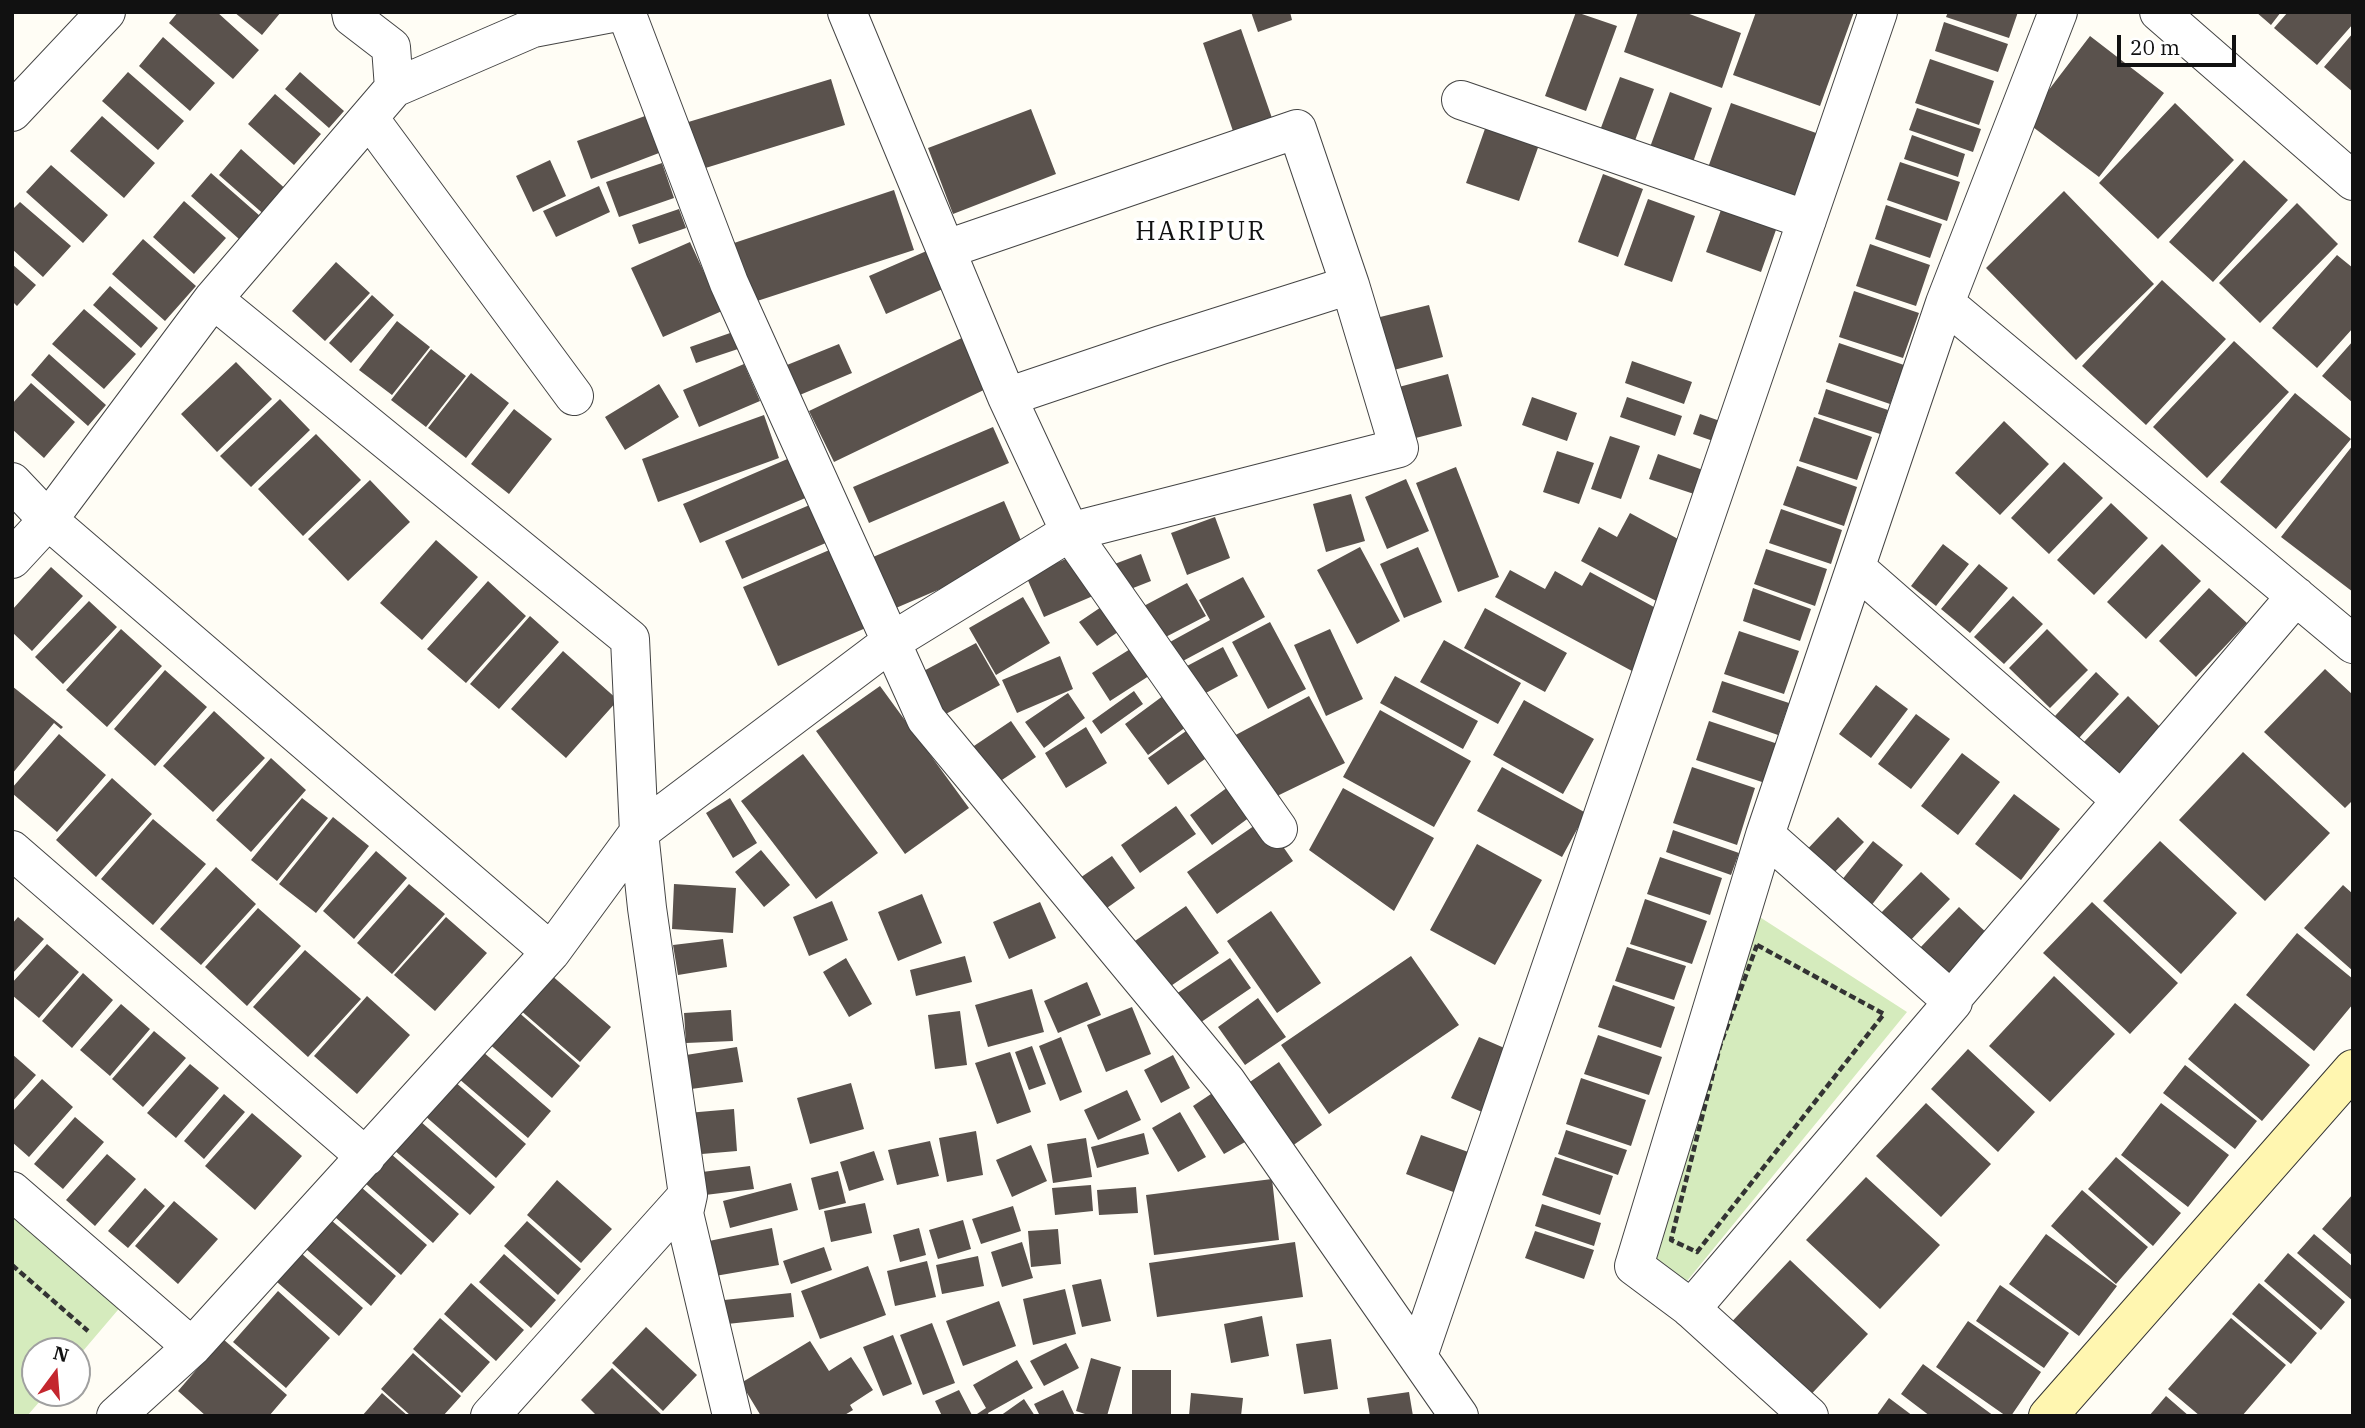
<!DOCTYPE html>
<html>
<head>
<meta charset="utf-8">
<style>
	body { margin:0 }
	#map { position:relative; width:2365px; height:1428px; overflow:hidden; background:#fffdf5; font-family:"IBM Plex Serif",serif }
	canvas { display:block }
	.frame { position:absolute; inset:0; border:14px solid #111; pointer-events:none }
	.north { position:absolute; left:21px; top:1337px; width:70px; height:70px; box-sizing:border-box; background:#fff; border:2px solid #a0a0a0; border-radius:50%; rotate:16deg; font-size:19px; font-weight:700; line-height:28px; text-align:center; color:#111 }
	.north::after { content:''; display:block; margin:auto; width:24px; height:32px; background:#c4262e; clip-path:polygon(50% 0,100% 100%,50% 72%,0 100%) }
	.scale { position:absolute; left:2117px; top:35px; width:119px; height:32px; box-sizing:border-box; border:4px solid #111; border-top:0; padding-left:9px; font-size:21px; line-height:24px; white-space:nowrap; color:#111; -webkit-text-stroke:5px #fff; paint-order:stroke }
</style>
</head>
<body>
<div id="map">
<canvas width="2365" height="1428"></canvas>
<div class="frame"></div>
<div class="north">N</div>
<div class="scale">20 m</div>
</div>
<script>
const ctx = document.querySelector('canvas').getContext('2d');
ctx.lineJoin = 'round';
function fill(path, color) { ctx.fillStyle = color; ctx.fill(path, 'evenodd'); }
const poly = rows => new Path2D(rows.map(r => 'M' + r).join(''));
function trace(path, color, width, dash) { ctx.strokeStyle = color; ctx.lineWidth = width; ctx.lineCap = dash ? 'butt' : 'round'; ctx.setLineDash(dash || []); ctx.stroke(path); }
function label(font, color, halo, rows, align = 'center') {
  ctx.font = font + ' "IBM Plex Serif",serif'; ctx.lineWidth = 7; ctx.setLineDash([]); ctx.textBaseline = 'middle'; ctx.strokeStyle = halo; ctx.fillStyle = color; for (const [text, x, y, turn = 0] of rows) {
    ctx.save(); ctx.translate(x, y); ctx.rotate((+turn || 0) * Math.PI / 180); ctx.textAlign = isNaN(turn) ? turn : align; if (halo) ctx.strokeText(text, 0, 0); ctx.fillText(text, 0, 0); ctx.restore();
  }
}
fill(poly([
	[1755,914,1907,1012,1687,1281,1652,1259],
	[12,1206,123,1304,77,1358,77,1351,35,1351,35,1393,47,1393,27,1416,12,1416]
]), '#d5ebbd');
fill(poly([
	[178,12,217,12,259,50,233,79,169,23],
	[234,12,281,12,262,35],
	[1251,12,1290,12,1292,20,1258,32],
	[1576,12,1617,26,1586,111,1545,96],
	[1638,12,1684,12,1741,33,1722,88,1624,52],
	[1756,12,1854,12,1820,106,1733,75],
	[1948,12,2018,12,2009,38,1946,17],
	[2256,12,2281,12,2271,25],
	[2288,12,2353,12,2353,24,2317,65,2274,28],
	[1944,22,2008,44,1998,72,1935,51],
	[1241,29,1273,121,1234,134,1203,43],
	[2353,33,2353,92,2324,67],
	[2090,36,2164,93,2099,177,2025,121],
	[163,37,215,83,190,111,139,66],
	[1930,59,1994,81,1979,125,1915,103],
	[128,72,184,121,158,150,102,101],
	[300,72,344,111,329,128,285,89],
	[1620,77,1654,89,1633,146,1599,133],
	[831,79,845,125,699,170,685,123],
	[1670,92,1712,108,1692,165,1649,150],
	[275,94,321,134,294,165,248,124],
	[1731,103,1819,134,1791,210,1704,179],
	[2175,103,2234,160,2158,239,2099,183],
	[1917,108,1981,129,1973,152,1909,130],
	[1031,109,1056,174,953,214,928,148],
	[102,116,155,163,124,198,70,151],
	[645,116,659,153,591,179,577,141],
	[1487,123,1540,142,1519,201,1466,183],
	[1912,135,1965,154,1958,177,1904,159],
	[241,149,289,192,267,217,219,175],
	[550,160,566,196,533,212,516,176],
	[2244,160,2288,200,2213,282,2169,242],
	[1900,162,1960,182,1947,221,1887,200],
	[662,163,674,198,619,217,606,182],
	[51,165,108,215,83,243,26,192],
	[211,173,260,216,239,239,191,196],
	[1603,174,1643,189,1618,257,1578,242],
	[599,186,610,212,556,237,543,211],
	[894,190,914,250,754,302,734,243],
	[2064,191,2154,284,2076,360,1986,268],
	[1648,199,1695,216,1672,282,1624,265],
	[184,201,226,238,194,274,153,237],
	[20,202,71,246,43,277,12,249,12,210],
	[2297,203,2338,244,2260,323,2219,283],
	[1886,205,1942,224,1930,258,1875,239],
	[1722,207,1777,227,1761,272,1706,252],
	[679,209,686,228,639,244,632,225],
	[143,239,196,286,165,321,112,274],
	[690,242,722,311,663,337,631,268],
	[1870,244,1930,265,1916,306,1856,286],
	[938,246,954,284,886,314,869,276],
	[2337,255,2353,268,2353,328,2317,368,2272,328],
	[336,262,370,293,325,341,292,311],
	[12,264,36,285,17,306,12,301],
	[2162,280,2226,339,2146,425,2082,366],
	[110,286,158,328,141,348,93,305],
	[1854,291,1919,313,1903,358,1839,337],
	[372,295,394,315,351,363,329,343],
	[1429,305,1443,357,1390,371,1376,318],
	[84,309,136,354,104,389,52,344],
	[397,321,430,347,392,395,359,370],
	[733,332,738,349,696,363,690,347],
	[966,336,990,387,834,462,809,411],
	[2234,341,2289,392,2207,478,2153,427],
	[2353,341,2353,403,2322,376],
	[1839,343,1904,365,1890,404,1826,382],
	[839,344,852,373,795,397,782,367],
	[431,349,466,376,426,427,391,400],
	[49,354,106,405,88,426,31,375],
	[1632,361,1692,382,1684,404,1625,383],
	[236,362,272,399,217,452,181,414],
	[744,364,760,401,699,427,683,390],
	[471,373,509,403,466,458,428,428],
	[1448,374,1462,426,1408,440,1395,388],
	[31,383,75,422,44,458,12,429,12,404],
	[659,384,679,417,625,450,605,417],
	[1826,389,1888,410,1880,434,1818,414],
	[2295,393,2351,439,2276,529,2220,482],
	[1532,397,1577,413,1567,441,1522,425],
	[1627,397,1682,416,1675,436,1620,417],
	[280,399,310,430,251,487,220,456],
	[514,409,552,439,509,494,471,464],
	[1700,414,1723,422,1716,442,1693,434],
	[764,415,779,458,658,502,642,459],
	[1814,417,1872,437,1857,480,1799,461],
	[2004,421,2049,464,2000,515,1955,473],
	[993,427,1009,463,869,523,853,487],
	[316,434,361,480,303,536,258,489],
	[1610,436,1640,446,1621,499,1591,489],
	[2353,445,2353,592,2281,537],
	[1557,451,1594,463,1579,504,1543,492],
	[1658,454,1703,470,1694,494,1649,479],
	[792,457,810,496,700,543,683,504],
	[2064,462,2103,498,2049,554,2011,518],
	[1797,466,1857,487,1844,526,1783,505],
	[1456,467,1499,577,1458,592,1416,483],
	[1406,479,1429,531,1387,549,1365,497],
	[370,480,410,522,348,581,308,539],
	[1351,494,1365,541,1326,552,1313,504],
	[819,501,835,539,742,579,725,541],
	[1004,501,1026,552,889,611,866,560],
	[2111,503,2148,538,2094,595,2057,560],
	[1781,509,1842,530,1831,564,1769,543],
	[1630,513,1691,546,1660,603,1581,561,1599,527,1617,537],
	[1215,517,1230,558,1187,575,1171,533],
	[436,540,478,577,422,640,380,603],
	[1943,544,1969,564,1936,606,1911,586],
	[2162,544,2201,581,2146,639,2107,602],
	[1360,547,1400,621,1357,644,1317,570],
	[1418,547,1442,602,1404,618,1380,564],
	[834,548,868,627,778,666,743,587],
	[1766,549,1827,569,1815,606,1754,584],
	[1141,554,1151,581,1123,592,1112,565],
	[1075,555,1093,596,1044,617,1026,576],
	[1979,564,2008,588,1970,633,1941,609],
	[51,567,83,596,32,651,12,632,12,610],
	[1510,570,1545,589,1555,571,1582,586,1590,572,1663,612,1632,671,1495,597],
	[1243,577,1265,617,1181,662,1170,642,1210,620,1199,600],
	[488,581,526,616,466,683,427,649],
	[1187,583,1206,616,1158,641,1140,608],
	[1753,588,1811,609,1800,641,1743,621],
	[2209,588,2247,623,2196,677,2159,641],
	[2013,596,2043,624,2004,664,1974,637],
	[1023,597,1050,643,996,675,969,628],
	[89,601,117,627,63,684,35,657],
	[1110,601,1127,626,1097,646,1079,622],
	[1485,608,1567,653,1545,692,1464,648],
	[530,616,559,642,499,709,470,684],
	[1270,622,1306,689,1268,709,1232,642],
	[121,629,162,666,107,727,66,690],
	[1330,629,1363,699,1326,716,1294,645],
	[2047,629,2088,670,2050,708,2009,668],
	[1739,631,1799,651,1784,694,1724,674],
	[1444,640,1521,683,1498,724,1420,682],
	[976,643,1000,685,942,716,918,674],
	[1135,646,1152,674,1110,701,1092,673],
	[1223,647,1238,676,1202,695,1187,666],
	[563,651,618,700,566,758,511,709],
	[1060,656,1073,689,1017,713,1002,680],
	[2325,669,2353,695,2353,800,2345,808,2264,732],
	[165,670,207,707,155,766,114,729],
	[2096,672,2119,694,2079,738,2055,716],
	[1395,676,1478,721,1463,749,1380,703],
	[1722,681,1789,703,1778,735,1712,712],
	[1876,685,1908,709,1871,758,1839,734],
	[12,686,63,727,61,729,54,723,12,774],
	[880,686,969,808,905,854,816,731],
	[1171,690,1194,721,1148,755,1125,724],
	[1134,691,1143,704,1101,734,1092,721],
	[1068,693,1085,718,1044,748,1025,722],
	[1309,696,1345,763,1275,797,1230,738],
	[2128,696,2161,728,2118,774,2084,742],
	[1524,700,1594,739,1563,794,1493,755],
	[1380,710,1471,761,1434,827,1343,777],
	[214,711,265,758,213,812,163,766],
	[1916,714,1950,739,1911,789,1878,764],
	[1011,721,1036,757,993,786,968,750],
	[1709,721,1778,744,1765,783,1696,760],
	[1196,724,1215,752,1168,785,1148,758],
	[1086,727,1107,763,1066,788,1045,753],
	[59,734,106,775,57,832,12,793,12,788],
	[2243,752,2330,833,2265,901,2179,820],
	[1962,753,2000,782,1958,835,1921,806],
	[803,754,878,853,816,899,741,801],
	[271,758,306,790,251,852,216,820],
	[1502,767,1586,813,1562,857,1477,811],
	[1692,767,1755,788,1737,845,1673,823],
	[112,778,152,814,96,877,56,840],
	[1232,784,1254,814,1212,845,1190,815],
	[1343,788,1434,838,1394,911,1309,850],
	[2014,794,2060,829,2021,880,1975,844],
	[302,798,328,818,277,881,251,860],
	[730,798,757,843,733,858,706,813],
	[1176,806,1196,834,1140,873,1121,845],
	[333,817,369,846,316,913,279,884],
	[1838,817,1864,842,1825,882,1799,858],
	[153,819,206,864,153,925,101,879],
	[1264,819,1293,861,1217,914,1187,872],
	[1673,830,1739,853,1731,875,1666,852],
	[1873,841,1903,865,1867,911,1837,886],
	[2160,841,2237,913,2181,974,2103,901],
	[1477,844,1542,880,1495,965,1430,930],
	[761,850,790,885,764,907,735,872],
	[376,851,407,878,354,939,323,911],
	[1112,856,1135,888,1097,915,1074,882],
	[1660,857,1722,878,1710,915,1647,894],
	[216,867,256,904,201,965,160,929],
	[1921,872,1950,899,1908,943,1879,915],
	[409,884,445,914,392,974,357,943],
	[674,884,736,888,733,933,672,929],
	[2343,885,2353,894,2353,971,2304,928],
	[922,894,942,943,898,961,878,912],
	[1645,899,1707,921,1692,964,1630,944],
	[832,901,848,940,809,956,793,917],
	[1040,902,1056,938,1009,959,993,922],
	[2092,902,2178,983,2130,1034,2043,953],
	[1186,906,1219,953,1162,992,1129,945],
	[1959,907,1989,935,1948,978,1918,950],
	[258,908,301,946,247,1006,205,967],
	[1271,911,1321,983,1277,1013,1227,941],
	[18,917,44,939,12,974,12,924],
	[446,917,487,953,435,1011,394,975],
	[2297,933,2353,979,2353,1004,2314,1051,2246,995],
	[723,939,727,967,678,975,673,945],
	[47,944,79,972,39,1018,12,995,12,983],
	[1627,947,1686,966,1674,1000,1615,981],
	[305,950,361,999,308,1057,253,1007],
	[965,956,972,982,916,996,910,970],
	[1411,956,1459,1025,1329,1114,1281,1045],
	[846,958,872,1004,849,1017,823,972],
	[1230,958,1251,988,1191,1029,1170,998],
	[83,973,113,1000,72,1048,42,1021],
	[550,974,611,1027,580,1062,519,1009],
	[2054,976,2115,1034,2050,1102,1989,1046],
	[1087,982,1101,1015,1058,1033,1044,1001],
	[1613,985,1675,1007,1661,1048,1598,1027],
	[1032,989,1044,1032,988,1047,975,1005],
	[367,996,410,1035,357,1094,314,1056],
	[1258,998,1286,1037,1245,1065,1218,1027],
	[2235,1003,2310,1065,2262,1121,2188,1059],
	[121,1004,150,1029,110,1076,80,1050],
	[1132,1007,1151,1054,1106,1072,1087,1025],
	[516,1010,580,1066,552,1098,487,1042],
	[731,1010,733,1041,686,1043,684,1013],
	[960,1011,967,1065,935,1069,928,1015],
	[154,1031,186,1058,143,1107,112,1079],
	[1598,1035,1662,1057,1649,1095,1584,1074],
	[1061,1037,1082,1092,1060,1101,1039,1046],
	[1479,1037,1509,1050,1482,1112,1451,1098],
	[1032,1046,1046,1084,1029,1090,1015,1052],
	[737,1047,743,1082,691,1089,686,1055],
	[1968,1049,2035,1112,1998,1152,1931,1089],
	[482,1051,551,1111,528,1138,458,1078],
	[1010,1052,1031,1112,997,1124,975,1063],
	[12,1054,36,1075,12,1102],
	[1173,1055,1190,1088,1161,1103,1144,1070],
	[1279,1062,1322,1125,1285,1151,1241,1088],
	[190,1064,219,1088,176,1138,147,1113],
	[2185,1065,2257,1121,2235,1149,2163,1093],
	[1581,1078,1646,1100,1631,1146,1566,1124],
	[42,1079,73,1107,29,1157,12,1142,12,1112],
	[454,1081,526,1144,496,1178,424,1115],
	[851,1083,864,1129,810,1144,797,1098],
	[1127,1090,1141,1120,1098,1140,1084,1110],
	[1214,1092,1245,1142,1224,1154,1193,1106],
	[224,1094,245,1112,204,1159,184,1141],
	[1926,1103,1991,1164,1941,1217,1876,1156],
	[2161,1103,2229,1155,2188,1207,2121,1155],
	[734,1109,737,1151,690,1155,687,1113],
	[1180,1112,1206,1157,1178,1172,1152,1128],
	[252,1113,302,1156,255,1210,205,1166],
	[75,1117,104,1142,63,1189,34,1164],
	[420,1121,495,1187,470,1215,394,1150],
	[1566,1130,1627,1150,1618,1175,1558,1154],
	[976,1131,983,1175,947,1182,939,1138],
	[1144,1133,1149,1154,1097,1168,1091,1147],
	[1421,1135,1471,1153,1456,1193,1406,1174],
	[1086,1138,1092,1177,1053,1183,1047,1144],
	[930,1141,939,1176,897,1185,888,1150],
	[1031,1145,1047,1181,1012,1197,996,1160],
	[874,1151,884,1180,849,1191,840,1162],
	[390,1153,459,1214,433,1243,365,1183],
	[107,1154,136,1179,95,1226,66,1200],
	[1555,1157,1613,1176,1600,1215,1542,1195],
	[2116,1157,2181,1213,2153,1246,2088,1189],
	[750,1166,754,1189,697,1196,694,1173],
	[838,1171,846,1203,819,1210,811,1178],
	[1866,1177,1940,1245,1880,1309,1806,1240],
	[1272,1179,1279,1240,1154,1255,1146,1195],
	[557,1180,612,1229,581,1263,527,1215],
	[791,1183,798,1210,730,1228,723,1201],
	[1091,1185,1093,1211,1055,1215,1052,1188],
	[361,1187,427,1245,401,1275,335,1217],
	[1136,1187,1138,1213,1099,1215,1097,1190],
	[145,1188,165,1206,128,1248,108,1231],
	[2082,1190,2148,1247,2116,1284,2051,1226],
	[2353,1194,2353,1256,2322,1229],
	[174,1201,218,1239,178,1284,135,1246],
	[865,1203,872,1233,831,1242,824,1211],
	[1542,1204,1601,1223,1594,1246,1535,1226],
	[1013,1206,1021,1231,981,1244,972,1219],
	[331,1220,396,1276,371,1306,306,1249],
	[963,1220,971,1249,938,1259,929,1230],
	[527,1221,581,1269,558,1295,504,1246],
	[772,1228,779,1265,715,1276,709,1241],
	[919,1228,926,1255,900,1262,893,1235],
	[1058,1229,1061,1264,1031,1267,1028,1231],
	[1535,1231,1594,1250,1584,1279,1525,1258],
	[2046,1234,2117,1286,2079,1336,2009,1284],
	[2314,1234,2353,1267,2353,1301,2297,1253],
	[1022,1242,1033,1278,1002,1287,991,1252],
	[1295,1242,1303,1297,1157,1317,1149,1263],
	[824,1247,832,1270,791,1284,783,1261],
	[2288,1253,2345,1302,2321,1330,2264,1281],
	[302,1254,363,1308,339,1336,277,1282],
	[504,1254,556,1300,531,1328,479,1282],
	[978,1256,984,1286,942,1294,936,1265],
	[1790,1260,1868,1334,1802,1404,1724,1330],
	[927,1261,936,1297,895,1306,887,1271],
	[868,1266,886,1315,820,1339,801,1291],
	[1101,1279,1111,1321,1082,1327,1072,1285],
	[471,1283,524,1330,496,1361,444,1314],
	[2259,1283,2317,1333,2291,1364,2232,1314],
	[2000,1285,2069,1333,2044,1368,1976,1321],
	[1065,1289,1076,1334,1033,1345,1023,1299],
	[278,1291,330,1338,286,1388,233,1342],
	[791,1293,794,1317,727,1324,724,1300],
	[999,1301,1016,1346,963,1366,946,1321],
	[1262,1316,1269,1356,1231,1363,1224,1324],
	[440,1318,490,1362,462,1393,413,1349],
	[2231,1318,2286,1365,2242,1416,2200,1416,2168,1389],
	[1968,1321,2041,1372,2011,1416,2006,1416,1936,1367],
	[932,1323,955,1383,923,1395,900,1335],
	[646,1327,697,1375,663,1411,612,1363],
	[893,1335,912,1384,883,1396,863,1347],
	[223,1339,287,1395,269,1416,206,1416,178,1391],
	[1331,1339,1338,1389,1304,1394,1296,1344],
	[810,1341,829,1371,851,1357,873,1390,850,1405,853,1410,843,1416,761,1416,741,1383],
	[1066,1343,1079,1368,1044,1386,1030,1361],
	[413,1353,461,1396,443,1416,411,1416,381,1389],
	[1091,1358,1121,1367,1107,1416,1091,1416,1076,1411],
	[1017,1360,1033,1388,988,1413,989,1416,974,1416,986,1408,973,1385],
	[1923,1364,1994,1416,1930,1416,1901,1394],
	[612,1368,663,1416,597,1416,581,1400],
	[1132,1370,1171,1370,1171,1416,1132,1416],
	[959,1390,972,1415,942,1416,935,1401],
	[1063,1390,1075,1416,1040,1416,1034,1404],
	[1409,1392,1413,1416,1370,1416,1367,1398],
	[382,1393,408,1416,362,1416],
	[1191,1393,1243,1398,1241,1416,1189,1416],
	[2166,1396,2189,1416,2149,1416],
	[1889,1398,1913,1416,1876,1416],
	[1024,1399,1035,1416,1000,1416]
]), '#5a524d');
const street = poly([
	[626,12,729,283,926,719,1226,1081,1459,1416],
	[847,12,1007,397,1070,532,1278,829],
	[2159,12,2353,181],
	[394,88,533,28,617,12],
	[1461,100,1807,220],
	[12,112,106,12],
	[369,118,574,396],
	[213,299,630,639,639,832,647,908,688,1195,684,1213,732,1416],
	[1945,303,2353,644],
	[1007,397,1161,345,1350,285],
	[12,482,48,520,551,952],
	[12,559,48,520,213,299,394,88,391,47,352,17,351,12],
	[1856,568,2121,800],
	[1765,835,1951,1000],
	[12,850,366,1157],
	[12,1191,192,1347],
	[1689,1307,1691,1309,1953,1002,1951,1000,2296,596],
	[1418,1356,1878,12],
	[116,1416,192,1347,551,952,639,832,891,642,1070,532,1399,448,1350,285,1297,129,947,249],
	[490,1416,688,1195],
	[1809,1416,1689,1307,1634,1266,1765,835,1945,303,2058,12]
]);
const secondary = poly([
	[2048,1416,2353,1069]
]);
trace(street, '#444', 40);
trace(secondary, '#333', 40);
trace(poly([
	[1757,945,1884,1014,1697,1252,1671,1240,1720,1046,1757,945],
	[12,1265,88,1331]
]), '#333', 4.5, [7, 3.5]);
trace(street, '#fff', 38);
trace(secondary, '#fff6b0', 38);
ctx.letterSpacing = '2px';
label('26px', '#111', '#fff', [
	["HARIPUR",1201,232]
]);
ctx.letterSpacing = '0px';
</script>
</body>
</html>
